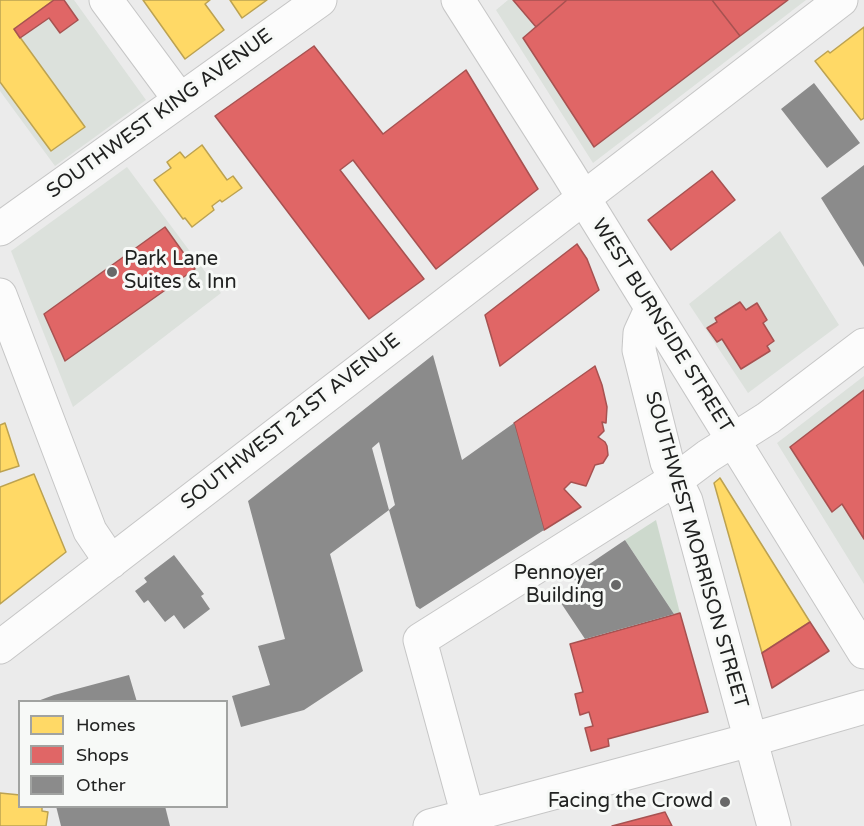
<!DOCTYPE html>
<html>
<head>
<meta charset="utf-8">
<style>
	body { margin:0 }
	#map { position:relative; width:864px; height:826px; overflow:hidden; background:#ebebeb; font-family:"Varela Round",sans-serif }
	canvas { display:block }
	.legend { position:absolute; left:18px; top:700px; width:210px; height:108px; box-sizing:border-box; background:#f7f9f7; border:2px solid #a1a3a1; margin:0; padding:8px 10px; list-style:none; font-size:18px; color:#212221 }
	.legend li { display:flex; align-items:center; gap:12px; height:30px }
	.legend b { width:30px; border:2px solid #a1a3a1 }
</style>
</head>
<body>
<div id="map">
<canvas width="864" height="826"></canvas>
<ul class="legend">
<li><b style="height:16px;background:#ffd966"></b>Homes</li>
<li><b style="height:16px;background:#e06666"></b>Shops</li>
<li><b style="height:16px;background:#8b8b8b"></b>Other</li>
</ul>
</div>
<script>
const ctx = document.querySelector('canvas').getContext('2d');
ctx.lineJoin = 'round';
function fill(path, color) { ctx.fillStyle = color; ctx.fill(path, 'evenodd'); }
const poly = rows => new Path2D(rows.map(r => 'M' + r).join(''));
function trace(path, color, width, dash) { ctx.strokeStyle = color; ctx.lineWidth = width; ctx.lineCap = dash ? 'butt' : 'round'; ctx.setLineDash(dash || []); ctx.stroke(path); }
function label(font, color, halo, rows, align = 'center') {
  ctx.font = font + ' "Varela Round",sans-serif'; ctx.lineWidth = 6; ctx.setLineDash([]); ctx.textBaseline = 'middle'; ctx.strokeStyle = halo; ctx.fillStyle = color; for (const [text, x, y, turn = 0] of rows) {
    ctx.save(); ctx.translate(x, y); ctx.rotate((+turn || 0) * Math.PI / 180); ctx.textAlign = isNaN(turn) ? turn : align; if (halo) ctx.strokeText(text, 0, 0); ctx.fillText(text, 0, 0); ctx.restore();
  }
}
fill(poly([
	[0,0,74,0,146,100,55,166,0,91],
	[508,0,806,0,593,163,496,10],
	[127,167,221,293,73,407,11,251],
	[780,231,839,325,748,393,689,304],
	[864,376,864,584,777,443]
]), '#dce1dc');
fill(poly([
	[656,520,680,613,674,614,625,540]
]), '#cdd9cd');
const homes = poly([
	[0,0,54,0,14,29,85,127,51,151,0,82,0,0],
	[143,0,210,0,205,4,224,30,185,59,143,0],
	[230,0,267,0,242,18,230,0],
	[864,27,864,118,861,120,815,61,828,51,830,53,864,27],
	[202,145,227,180,233,176,242,188,222,202,220,200,212,206,214,210,192,227,185,218,183,219,154,180,171,168,167,162,180,152,185,158,202,145],
	[5,423,19,466,0,472,0,425,5,423],
	[34,474,66,552,0,604,0,487,34,474],
	[720,478,810,622,762,653,714,483,720,478],
	[0,793,20,795,20,806,42,806,42,811,48,812,46,826,0,826,0,793]
]);
fill(homes, '#ffd966');
trace(homes, '#bca251', 1.5);
const shops = poly([
	[54,0,64,0,78,20,60,33,49,18,20,38,14,29,54,0],
	[513,0,567,0,536,27,513,0],
	[567,0,712,0,740,36,594,147,523,38,567,0],
	[712,0,788,0,740,36,712,0],
	[314,46,383,134,466,70,538,189,436,269,353,160,340,170,424,279,369,319,215,116,314,46],
	[712,171,735,200,671,250,648,220,712,171],
	[165,227,195,269,65,361,44,314,165,227],
	[577,244,587,259,599,290,500,366,485,315,577,244],
	[740,302,746,310,757,303,767,320,763,323,774,341,767,346,770,351,741,369,722,339,717,342,707,328,717,322,715,318,740,302],
	[595,366,602,385,607,407,606,423,602,422,604,431,598,437,605,442,607,446,608,455,603,463,595,465,586,486,571,482,564,489,581,507,544,530,514,423,595,366],
	[864,390,864,539,842,504,832,512,790,447,864,390],
	[680,613,708,712,608,739,609,746,591,751,585,728,593,726,589,712,580,715,575,694,583,692,570,644,680,613],
	[810,622,829,651,772,688,762,653,810,622],
	[665,812,672,826,612,826,665,812]
]);
fill(shops, '#e06666');
trace(shops, '#a75251', 1.5);
fill(poly([
	[814,83,860,143,827,168,781,109],
	[864,165,864,267,821,198],
	[433,355,462,460,514,423,544,530,420,609,416,606,389,510,330,554,363,671,304,710,241,727,232,696,270,685,258,646,285,639,248,501],
	[379,442,395,505,389,510,372,448],
	[625,540,674,614,585,639,561,603,581,590,574,579,591,568,588,565],
	[174,555,204,594,201,596,210,609,184,629,174,615,165,622,148,600,144,603,135,591,147,582,144,578],
	[129,675,137,702,35,702,54,695],
	[56,806,165,806,170,826,61,826]
]), '#8b8b8b');
const minor = poly([
	[106,0,180,100],
	[0,229,320,0],
	[0,295,90,531,111,562],
	[651,309,640,333,639,350,667,462,686,501,774,826],
	[0,647,841,0],
	[468,816,420,640,688,471,708,456,768,418,864,345],
	[430,826,750,740,864,707]
]);
const major = poly([
	[458,0,567,171,864,652]
]);
trace(minor, '#c6c6c6', 35);
trace(major, '#c6c6c6', 35);
trace(minor, '#fcfcfc', 33);
trace(major, '#fcfcfc', 33);
for (const [x, y, r, color] of [
	[112,272,6,"#686868"],
	[616,585,6,"#686868"],
	[725,802,6,"#686868"]
]) { const dot = new Path2D(); dot.arc(x, y, r, 0, 2 * Math.PI); ctx.fillStyle = color; ctx.fill(dot); trace(dot, '#f7f9f7', 2); }
label('20px', '#212221', '#f7f9f7', [
	["SOUTHWEST KING AVENUE",160,114,-36],
	["WEST BURNSIDE STREET",662,326,58],
	["SOUTHWEST 21ST AVENUE",291,422,-38],
	["SOUTHWEST MORRISON STREET",696,550,74]
]);
label('20px', '#212221', '#f7f9f7', [
	["Park Lane",124,260,"left"],
	["Suites & Inn",124,283,"left"],
	["Pennoyer",604,574],
	["Building",604,597],
	["Facing the Crowd",713,802]
], 'right');
</script>
</body>
</html>
